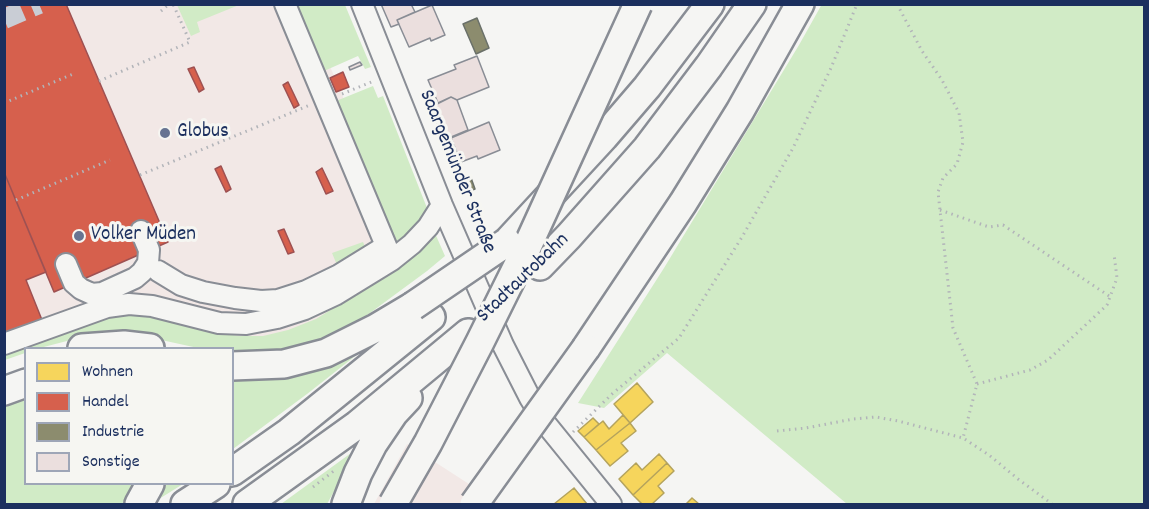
<!DOCTYPE html>
<html>
<head>
<meta charset="utf-8">
<style>
	body { margin:0 }
	#map { position:relative; width:1149px; height:509px; overflow:hidden; background:#f5f5f3; font-family:Dekko,sans-serif }
	canvas { display:block }
	.frame { position:absolute; inset:0; border:6px solid #1b2f5e; pointer-events:none }
	.legend { position:absolute; left:24px; top:347px; width:210px; height:138px; box-sizing:border-box; background:#f6f6f2; border:2px solid #9ea6b7; margin:0; padding:8px 10px; list-style:none; font-size:18px; color:#1b2f5e }
	.legend li { display:flex; align-items:center; gap:12px; height:30px }
	.legend b { width:30px; border:2px solid #9ea6b7 }
</style>
</head>
<body>
<div id="map">
<canvas width="1149" height="509"></canvas>
<div class="frame"></div>
<ul class="legend">
<li><b style="height:16px;background:#f6d55c"></b>Wohnen</li>
<li><b style="height:16px;background:#d6604d"></b>Handel</li>
<li><b style="height:16px;background:#8c8c6e"></b>Industrie</li>
<li><b style="height:16px;background:#ebdfde"></b>Sonstige</li>
</ul>
</div>
<script>
const ctx = document.querySelector('canvas').getContext('2d');
ctx.lineJoin = 'round';
function fill(path, color) { ctx.fillStyle = color; ctx.fill(path, 'evenodd'); }
const poly = rows => new Path2D(rows.map(r => 'M' + r).join(''));
function trace(path, color, width, dash) { ctx.strokeStyle = color; ctx.lineWidth = width; ctx.lineCap = dash ? 'butt' : 'round'; ctx.setLineDash(dash || []); ctx.stroke(path); }
function label(font, color, halo, rows, align = 'center') {
  ctx.font = font + ' Dekko,sans-serif'; ctx.lineWidth = 6; ctx.setLineDash([]); ctx.textBaseline = 'middle'; ctx.strokeStyle = halo; ctx.fillStyle = color; for (const [text, x, y, turn = 0] of rows) {
    ctx.save(); ctx.translate(x, y); ctx.rotate((+turn || 0) * Math.PI / 180); ctx.textAlign = isNaN(turn) ? turn : align; if (halo) ctx.strokeText(text, 0, 0); ctx.fillText(text, 0, 0); ctx.restore();
  }
}
fill(poly([
	[4,5,304,5,412,260,309,332,262,344,130,320,5,353],
	[407,444,500,504,374,504]
]), '#f2e8e6');
fill(poly([
	[822,4,1144,5,1144,504,847,504,667,353,604,408,578,403,664,268,799,45],
	[177,5,239,5,197,22,200,32,191,36],
	[295,5,345,5,371,67,365,69,358,56,324,71],
	[373,86,378,98,383,96,427,208,421,223,397,244,336,101],
	[434,231,445,256,427,271,351,327,322,342,291,351,233,355,232,348,198,348,143,336,86,336,40,348,26,348,25,353,5,360,5,352,115,312,164,316,215,332,239,336,263,336,288,330,316,319,366,288,395,268],
	[363,242,366,249,337,265,332,253],
	[373,342,307,394,233,449,232,377],
	[25,392,26,484,137,484,122,504,5,504,4,400],
	[358,448,327,504,281,504],
	[160,484,183,484,151,504]
]), '#d1ebc6');
const homes = poly([
	[637,383,653,402,630,423,614,404,637,383],
	[623,415,630,423,596,450,584,437,603,421,609,429,623,415],
	[593,418,599,424,584,437,578,431,593,418],
	[630,423,636,431,621,443,628,451,610,466,596,450,630,423],
	[659,454,667,463,633,495,619,479,636,463,642,470,659,454],
	[667,463,674,471,658,486,664,493,652,504,642,504,633,495,667,463],
	[574,488,587,504,554,504,574,488],
	[692,498,699,504,686,504,692,498]
]);
fill(homes, '#f6d55c');
trace(homes, '#b4a35d', 1.5);
const shops = poly([
	[10,4,66,4,168,242,54,292,4,172,4,7,10,4],
	[194,67,204,89,199,92,188,69,194,67],
	[343,72,349,87,336,92,330,78,343,72],
	[288,82,299,105,294,108,283,85,288,82],
	[221,166,231,189,226,192,215,169,221,166],
	[322,168,333,191,326,194,316,172,322,168],
	[4,172,46,272,26,280,42,320,4,334,4,172],
	[284,229,294,252,288,254,278,231,284,229]
]);
fill(shops, '#d6604d');
trace(shops, '#9e5152', 1.5);
const industry = poly([
	[477,18,489,48,476,54,463,24,477,18],
	[470,175,475,189,463,194,457,180,470,175]
]);
fill(industry, '#8c8c6e');
trace(industry, '#6a7069', 1.5);
const building = poly([
	[381,4,411,4,415,12,397,20,399,24,391,27,381,4],
	[432,5,445,35,431,41,430,38,409,47,397,20,432,5],
	[477,56,489,87,457,100,451,97,438,103,428,80,456,69,454,65,477,56],
	[360,62,362,65,350,70,349,67,360,62],
	[451,97,457,100,468,130,444,140,431,107,451,97],
	[489,122,500,150,478,159,477,156,461,162,451,138,489,122]
]);
fill(building, '#ebdfde');
trace(building, '#898d95', 1.5);
trace(poly([
	[4,19,39,4]
]), '#c9cdd5', 20, [20, 10]);
const minor = poly([
	[285,4,392,260],
	[362,4,442,205,503,345,530,398,546,424,611,504],
	[66,264,74,283,81,289,92,294,102,293,135,278,142,272,148,263,149,250,141,231],
	[158,271,181,285,203,292,235,298,261,301,278,300,306,291,339,275,386,246],
	[4,344,107,307,129,304,152,306,219,323,246,324,277,318,305,309,335,295,392,260,412,244,428,227,442,205]
]);
const highway = poly([
	[507,242,604,137,647,87,710,4],
	[540,266,569,236,647,148,709,66,752,4],
	[82,348,124,345,150,348],
	[586,348,683,203,740,111,800,4],
	[232,366,284,364,326,353,376,328,413,306],
	[4,391,26,383],
	[232,472,289,432,431,317],
	[139,504,150,484],
	[185,504,216,484],
	[247,504,357,425,468,333],
	[346,504,358,473,373,444,394,413,408,398]
]);
trace(minor, '#898d95', 24);
trace(highway, '#898d95', 32);
trace(poly([
	[897,4,922,51,942,80,959,113,963,142,957,164,943,178,938,192,953,328,977,384,963,438],
	[161,11,169,4],
	[99,81,190,42,173,4],
	[342,94,374,81],
	[4,103,73,74],
	[140,175,310,105],
	[16,200,110,160],
	[940,210,989,227,1003,225,1109,296],
	[977,384,1030,370,1048,360,1107,305,1117,278,1114,254],
	[777,431,806,428,853,419,876,417,898,421,963,438,989,455,1018,479,1052,504],
	[573,432,612,394,679,338,742,237,793,148,831,68,857,4],
	[313,487,335,470]
]), '#b2b4b9', 3, [1.5, 4.5]);
trace(minor, '#f5f5f3', 20);
trace(highway, '#f5f5f3', 27);
const highwayBridge = poly([
	[413,306,507,242],
	[393,504,428,443,480,342,528,245,638,4],
	[474,504,586,348]
]);
trace(highwayBridge, '#898d95', 32, []);
trace(highwayBridge, '#f5f5f3', 27);
for (const [x, y, r, color] of [
	[165,133,6,"#677492"],
	[79,236,6,"#677492"]
]) { const dot = new Path2D(); dot.arc(x, y, r, 0, 2 * Math.PI); ctx.fillStyle = color; ctx.fill(dot); trace(dot, '#f6f6f2', 2); }
label('21px', '#1b2f5e', '#f6f6f2', [
	["Globus",177,133],
	["Volker Müden",91,236]
], 'left');
label('21px', '#1b2f5e', '#f6f6f2', [
	["Saargemünder Straße",456,172,68],
	["Stadtautobahn",524,279,-44]
]);
</script>
</body>
</html>
